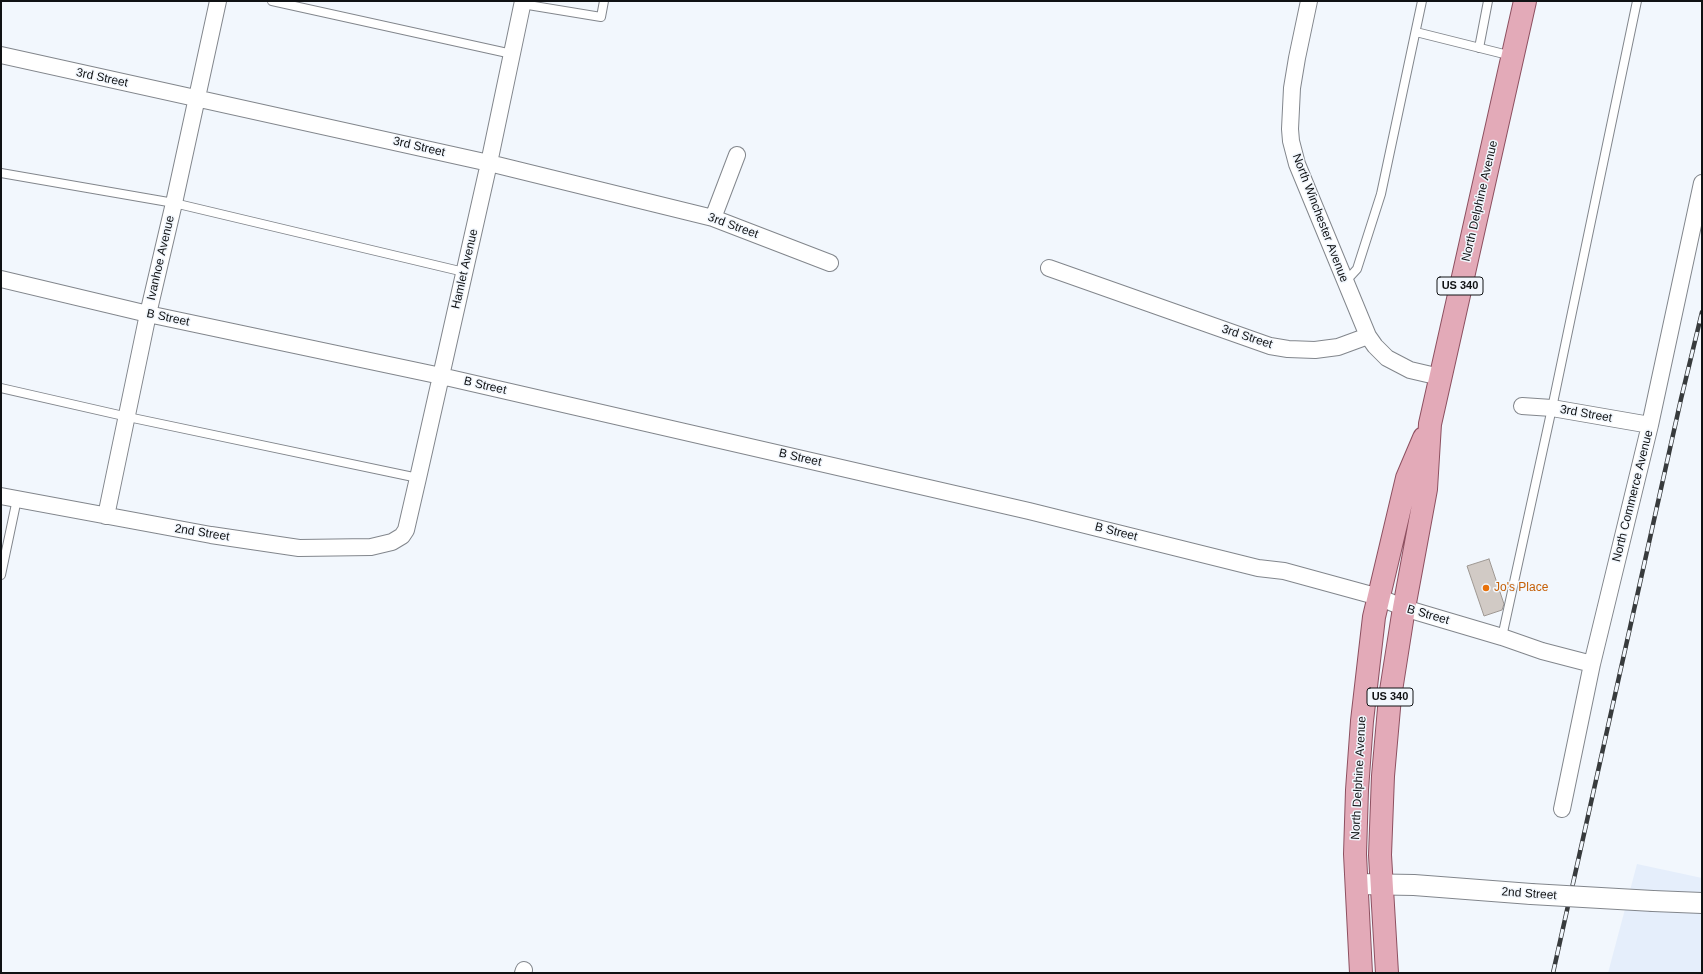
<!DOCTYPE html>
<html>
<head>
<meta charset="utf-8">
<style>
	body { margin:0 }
	#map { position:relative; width:1703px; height:974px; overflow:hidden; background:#f2f7fd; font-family:Helvetica,sans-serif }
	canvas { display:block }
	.frame { position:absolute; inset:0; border:2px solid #101214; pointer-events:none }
</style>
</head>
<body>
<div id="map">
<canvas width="1703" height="974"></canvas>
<div class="frame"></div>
</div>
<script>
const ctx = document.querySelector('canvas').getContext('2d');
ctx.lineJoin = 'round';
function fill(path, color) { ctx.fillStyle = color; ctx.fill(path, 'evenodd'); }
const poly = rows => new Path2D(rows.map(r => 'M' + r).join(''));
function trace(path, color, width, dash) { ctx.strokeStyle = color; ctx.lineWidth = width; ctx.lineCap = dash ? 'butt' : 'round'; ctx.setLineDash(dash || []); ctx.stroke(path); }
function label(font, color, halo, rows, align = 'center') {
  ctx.font = font + ' Helvetica,sans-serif'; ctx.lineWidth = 3; ctx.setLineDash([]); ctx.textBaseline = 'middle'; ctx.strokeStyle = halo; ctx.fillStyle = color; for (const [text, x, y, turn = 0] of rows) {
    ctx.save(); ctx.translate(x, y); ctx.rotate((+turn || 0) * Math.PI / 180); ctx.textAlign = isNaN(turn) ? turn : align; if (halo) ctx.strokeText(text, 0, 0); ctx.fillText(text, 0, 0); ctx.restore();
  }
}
fill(poly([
	[1637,864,1702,878,1702,973,1608,973]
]), '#e5eefb');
const building = poly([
	[1489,559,1504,604,1502,610,1484,616,1467,566,1489,559]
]);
fill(building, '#d1cac5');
trace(building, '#9e9893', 1);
const service = poly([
	[272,1,512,54],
	[522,4,601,17,604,1],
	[1416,32,1512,56],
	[1479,48,1488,1],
	[1,173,174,203,464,272],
	[1345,282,1357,269,1381,194,1422,1],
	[1,388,128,417,418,478],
	[1,575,17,499],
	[1502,637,1552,408,1637,1]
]);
const minor = poly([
	[1309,1,1297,58,1292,88,1290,129,1291,141,1297,164,1368,336,1375,346,1387,358,1410,370,1440,377],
	[1,55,489,163,713,218,830,263],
	[713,218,737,155],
	[1049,268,1270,346,1288,349,1315,350,1338,347,1368,336],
	[1,279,148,314,441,376,1029,511,1258,568,1284,571,1379,597,1404,608,1502,637,1542,651,1592,664],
	[1522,406,1552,408,1650,425],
	[1,496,211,535,299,548,371,547,392,542,402,536,406,530,418,478,489,163,523,1],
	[106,516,148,314,174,203,218,1],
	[1562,809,1592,664,1650,425,1702,183],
	[523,973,524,970]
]);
const tertiary = poly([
	[1356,884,1414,885,1531,894],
	[1653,901,1702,903]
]);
const primary = poly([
	[1361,973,1355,854,1357,790,1362,721,1374,617,1407,478,1424,438],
	[1387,973,1380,855,1383,776,1390,697,1404,608,1426,489,1430,424,1525,1]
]);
trace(service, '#82868c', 10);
trace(minor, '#82868c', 18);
trace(tertiary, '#82868c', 22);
trace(primary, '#8d5060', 24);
trace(service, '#fff', 8);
trace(minor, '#fff', 16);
trace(tertiary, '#fff', 20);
trace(primary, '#e3aab8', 22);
const rail = poly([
	[1553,973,1681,399,1702,312]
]);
trace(rail, '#383b3d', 4.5);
trace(rail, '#f2f7fd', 3, [9]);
const tertiaryBridge = poly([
	[1531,894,1653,901]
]);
trace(tertiaryBridge, '#82868c', 22, []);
trace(tertiaryBridge, '#fff', 20);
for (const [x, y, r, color] of [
	[1486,588,4,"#e8710a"]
]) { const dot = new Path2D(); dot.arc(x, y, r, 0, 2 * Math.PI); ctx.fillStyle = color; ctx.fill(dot); trace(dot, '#f2f7fd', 1.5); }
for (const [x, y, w] of [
	[1460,286,46],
	[1390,697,46]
]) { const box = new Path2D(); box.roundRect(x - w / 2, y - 9, w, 18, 3); ctx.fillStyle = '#f2f7fd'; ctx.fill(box); trace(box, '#101214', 1); }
label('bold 11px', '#101214', null, [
	["US 340",1460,286],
	["US 340",1390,697]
]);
label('12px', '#101214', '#f2f7fd', [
	["3rd Street",102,78,12],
	["3rd Street",419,147,13],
	["North Delphine Avenue",1480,201,-77],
	["North Winchester Avenue",1320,218,69],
	["3rd Street",733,226,20],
	["Ivanhoe Avenue",161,258,-77],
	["Hamlet Avenue",465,269,-77],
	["B Street",168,318,12],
	["3rd Street",1247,337,18],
	["B Street",485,386,13],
	["3rd Street",1586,414,10],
	["B Street",800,458,13],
	["North Commerce Avenue",1633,496,-76],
	["B Street",1116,532,14],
	["2nd Street",202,533,9],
	["B Street",1428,615,16],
	["North Delphine Avenue",1359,778,-87],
	["2nd Street",1529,894,4]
]);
label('12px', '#c56008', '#f2f7fd', [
	["Jo's Place",1494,588]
], 'left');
</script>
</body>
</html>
